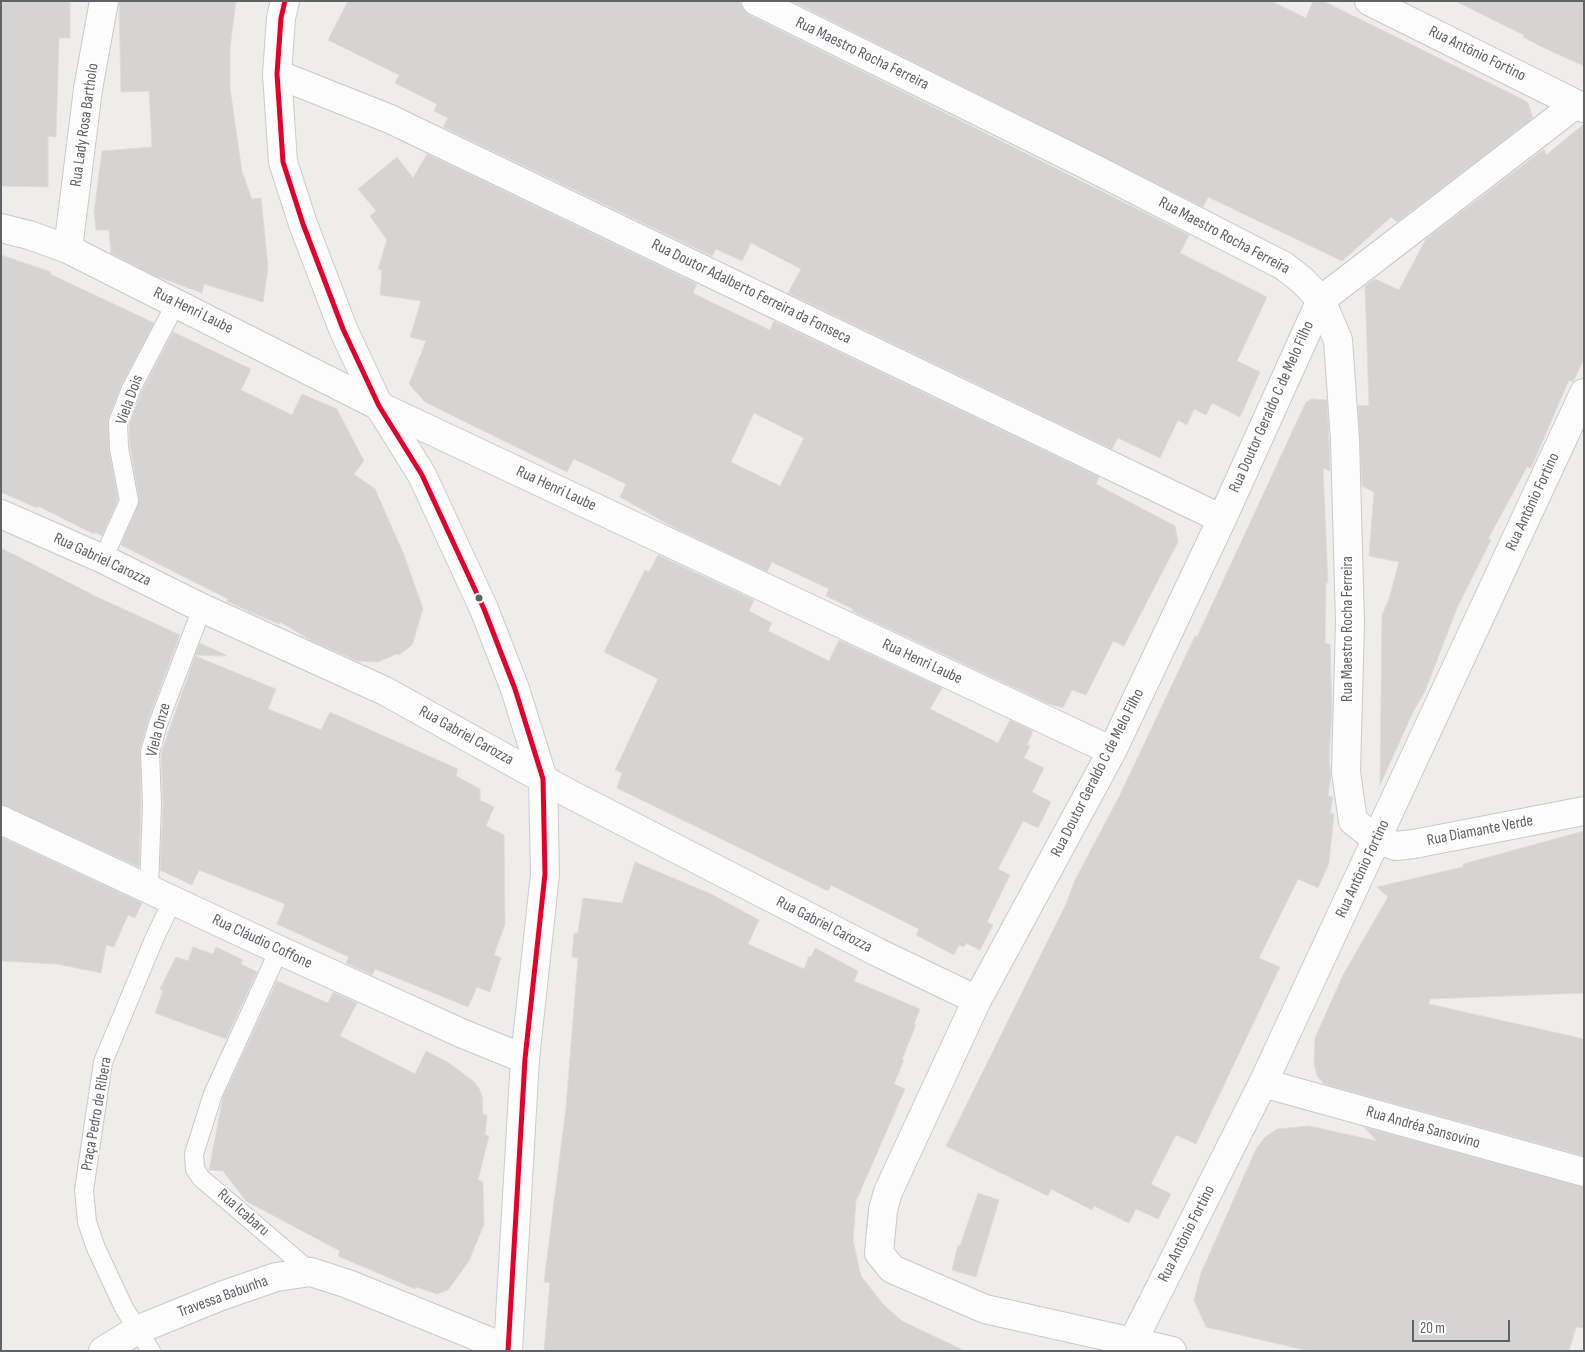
<!DOCTYPE html>
<html>
<head>
<meta charset="utf-8">
<style>
	body { margin:0 }
	#map { position:relative; width:1585px; height:1352px; overflow:hidden; background:#eeedea; font-family:"Sofia Sans Condensed",sans-serif }
	canvas { display:block }
	.frame { position:absolute; inset:0; border:2px solid #5f6367; pointer-events:none }
	.scale { position:absolute; left:1412px; top:1320px; width:98px; height:22px; box-sizing:border-box; border:2px solid #5f6367; border-top:0; padding-left:6px; font-size:15px; line-height:18px; white-space:nowrap; color:#5f6367; -webkit-text-stroke:4px #fff; paint-order:stroke }
</style>
</head>
<body>
<div id="map">
<canvas width="1585" height="1352"></canvas>
<div class="frame"></div>
<div class="scale">20 m</div>
</div>
<script>
const ctx = document.querySelector('canvas').getContext('2d');
ctx.lineJoin = 'round';
function fill(path, color) { ctx.fillStyle = color; ctx.fill(path, 'evenodd'); }
const poly = rows => new Path2D(rows.map(r => 'M' + r).join(''));
function trace(path, color, width, dash) { ctx.strokeStyle = color; ctx.lineWidth = width; ctx.lineCap = dash ? 'butt' : 'round'; ctx.setLineDash(dash || []); ctx.stroke(path); }
function label(font, color, halo, rows, align = 'center') {
  ctx.font = font + ' "Sofia Sans Condensed",sans-serif'; ctx.lineWidth = 4.5; ctx.setLineDash([]); ctx.textBaseline = 'middle'; ctx.strokeStyle = halo; ctx.fillStyle = color; for (const [text, x, y, turn = 0] of rows) {
    ctx.save(); ctx.translate(x, y); ctx.rotate((+turn || 0) * Math.PI / 180); ctx.textAlign = isNaN(turn) ? turn : align; if (halo) ctx.strokeText(text, 0, 0); ctx.fillText(text, 0, 0); ctx.restore();
  }
}
const building = poly([
	[2,1,70,1,70,38,59,38,56,137,48,136,48,187,1,186,2,1],
	[119,1,236,1,230,48,230,88,242,172,252,199,261,198,268,267,263,302,204,284,202,293,153,275,111,253,109,230,96,230,94,212,102,151,152,147,149,91,121,92,119,1],
	[348,1,740,1,743,9,749,15,1189,235,1180,253,1267,297,1237,361,1260,372,1240,417,1212,403,1206,415,1194,409,1187,425,1178,420,1160,458,1118,438,1112,449,788,293,801,269,751,243,742,261,716,249,712,256,443,127,448,118,434,111,437,104,395,83,399,75,328,40,348,1],
	[792,1,1271,1,1306,18,1313,1,1323,1,1522,99,1528,103,1533,118,1397,222,1391,217,1342,261,1208,197,1203,207,792,1],
	[1455,1,1584,1,1584,66,1542,47,1523,37,1524,35,1455,1],
	[1584,124,1584,359,1573,382,1569,380,1531,468,1527,467,1488,539,1491,540,1457,608,1425,691,1414,710,1380,785,1382,615,1389,599,1399,562,1369,556,1374,492,1362,486,1358,405,1369,406,1365,286,1375,279,1399,290,1426,239,1544,149,1546,155,1584,124],
	[427,154,697,284,693,293,713,303,770,330,774,321,1099,477,1096,484,1175,526,1178,542,1124,646,1113,641,1086,695,1072,690,1063,708,1047,703,852,611,853,609,826,596,829,589,772,562,767,572,673,527,620,497,626,484,574,459,567,472,425,402,409,384,426,341,410,337,421,301,380,295,382,270,378,269,387,240,370,216,376,211,358,189,397,157,413,178,427,154],
	[754,413,804,438,780,486,731,462,754,413],
	[1,255,51,272,50,274,154,323,121,386,108,419,109,450,118,500,102,536,95,532,94,534,38,506,37,508,1,492,1,255],
	[173,332,251,369,241,390,292,415,302,394,337,409,364,461,354,474,375,489,404,555,423,609,412,645,399,655,397,654,378,662,358,661,314,642,280,622,279,624,252,613,227,601,228,599,121,545,139,500,130,447,129,424,140,395,173,332],
	[1312,399,1327,400,1329,441,1330,471,1323,468,1328,583,1326,582,1325,643,1330,644,1332,711,1329,759,1331,776,1328,796,1333,797,1330,813,1334,814,1329,863,1318,888,1298,879,1259,958,1280,967,1196,1144,1176,1135,1151,1184,1171,1194,1158,1219,1136,1209,1129,1223,1094,1206,1092,1210,1051,1189,1048,1196,946,1146,1066,904,1075,880,1120,795,1195,636,1197,637,1306,402,1312,399],
	[1,548,95,596,180,635,148,720,140,749,141,805,139,867,1,805,1,548],
	[658,555,754,600,749,611,772,623,768,631,829,661,839,640,942,688,930,709,998,743,1010,720,1033,731,1027,745,1030,746,1024,758,1044,768,1032,792,1051,802,1038,828,1023,821,998,869,1010,875,987,922,993,925,980,950,966,943,964,947,959,945,954,955,916,935,919,929,831,885,828,891,617,788,622,773,615,770,658,679,604,652,645,570,649,572,658,555],
	[200,643,226,655,226,656,195,655,200,643],
	[195,656,276,689,268,709,321,730,330,712,458,769,456,776,480,789,480,800,494,807,486,826,504,835,505,924,494,955,501,958,490,992,477,987,468,1007,375,969,372,975,346,963,349,957,277,924,285,904,199,870,192,885,160,870,163,805,161,753,195,656],
	[1584,831,1584,993,1430,999,1429,1004,1584,1039,1584,1156,1324,1084,1317,1076,1314,1064,1315,1038,1343,975,1388,897,1377,887,1463,867,1463,864,1584,831],
	[1,837,142,903,135,918,128,915,114,947,106,945,101,973,57,964,1,961,1,837],
	[635,862,711,894,759,920,748,944,804,969,809,956,811,957,815,948,858,971,854,981,920,1009,914,1024,916,1025,902,1059,904,1060,894,1084,905,1089,856,1201,853,1240,861,1276,883,1304,902,1321,965,1351,544,1351,550,1283,544,1282,566,1107,578,958,572,957,574,933,578,933,583,898,622,903,635,862],
	[193,947,213,954,216,947,243,960,241,964,257,972,226,1039,155,1013,163,991,160,989,176,957,188,961,193,947],
	[277,981,328,1003,333,992,357,1003,340,1036,415,1074,426,1051,449,1063,473,1081,479,1088,482,1096,483,1114,487,1115,485,1135,489,1136,478,1180,483,1182,484,1224,469,1261,448,1290,437,1294,416,1287,415,1289,338,1256,340,1251,246,1201,223,1171,209,1170,223,1097,277,981],
	[1309,1126,1377,1141,1364,1127,1584,1187,1584,1328,1576,1327,1569,1351,1309,1351,1206,1327,1194,1300,1201,1273,1256,1149,1265,1137,1277,1129,1309,1126],
	[978,1193,999,1200,976,1277,952,1270,958,1245,960,1246,978,1193]
]);
fill(building, '#d5d4d3');
trace(building, '#dedcda', 1);
const service = poly([
	[103,559,129,501,119,448,118,422,130,391,176,303],
	[149,888,152,805,150,752,158,724,202,608],
	[279,950,213,1094,194,1154,195,1169,201,1178,311,1272],
	[151,1351,124,1308,96,1248,87,1222,84,1190,103,1062,155,937,173,900]
]);
const minor = poly([
	[756,1,1091,167,1284,266,1303,281,1321,300,1338,340,1345,440,1350,622,1346,772,1353,821,1376,839,1396,846,1414,844,1584,811],
	[1369,1,1584,108],
	[277,74,390,119,1222,519],
	[1,228,29,235,68,249,379,406,1112,751],
	[68,249,88,89,104,1],
	[1,514,103,559,202,608,385,691,568,793,877,952,977,1000],
	[1,820,279,950,461,1033,525,1059],
	[1263,1083,1584,1172],
	[1133,1341,1263,1083,1584,393],
	[103,1351,137,1330,221,1296,276,1277,311,1272,348,1284,508,1349],
	[1172,1351,985,1309,892,1269,879,1253,883,1210,888,1192,977,1000,1112,751,1222,519,1321,300,1576,104]
]);
const secondary = poly([
	[285,1,281,18,277,74,283,162,303,224,343,329,379,406,422,475,484,609,515,689,543,779,545,874,525,1059,508,1351]
]);
trace(service, '#c9c9c9', 20);
trace(minor, '#c9c9c9', 30);
trace(secondary, '#cbcbcb', 30);
trace(service, '#fcfcfc', 18);
trace(minor, '#fcfcfc', 28);
trace(secondary, '#fcfcfc', 28);
trace(poly([
	[285,1,281,18,277,74,283,162,303,224,343,329,379,406,422,475,484,609,515,689,543,779,545,874,525,1059,508,1351]
]), '#e4002b', 5);
for (const [x, y, r, color] of [
	[479,598,4.5,"#5f6367"]
]) { const dot = new Path2D(); dot.arc(x, y, r, 0, 2 * Math.PI); ctx.fillStyle = color; ctx.fill(dot); trace(dot, '#fff', 2); }
label('16px', '#5f6367', '#fff', [
	["Rua Maestro Rocha Ferreira",862,54,26],
	["Rua Antônio Fortino",1477,54,26],
	["Rua Lady Rosa Bartholo",85,125,-82],
	["Rua Maestro Rocha Ferreira",1224,236,28],
	["Rua Doutor Adalberto Ferreira da Fonseca",751,292,26],
	["Rua Henri Laube",193,311,26],
	["Viela Dois",130,400,-70],
	["Rua Doutor Geraldo C de Melo Filho",1272,407,-66],
	["Rua Henri Laube",556,489,25],
	["Rua Antônio Fortino",1533,502,-65],
	["Rua Gabriel Carozza",102,560,25],
	["Rua Maestro Rocha Ferreira",1348,629,-90],
	["Rua Henri Laube",922,662,25],
	["Viela Onze",159,730,-75],
	["Rua Gabriel Carozza",466,736,29],
	["Rua Doutor Geraldo C de Melo Filho",1098,773,-63],
	["Rua Diamante Verde",1480,831,-11],
	["Rua Antônio Fortino",1363,869,-65],
	["Rua Gabriel Carozza",824,925,27],
	["Rua Cláudio Coffone",262,942,25],
	["Praça Pedro de Ribera",97,1114,-80],
	["Rua Andréa Sansovino",1423,1128,16],
	["Rua Icabaru",243,1213,41],
	["Rua Antônio Fortino",1187,1234,-63],
	["Travessa Babunha",223,1297,-20]
]);
</script>
</body>
</html>
